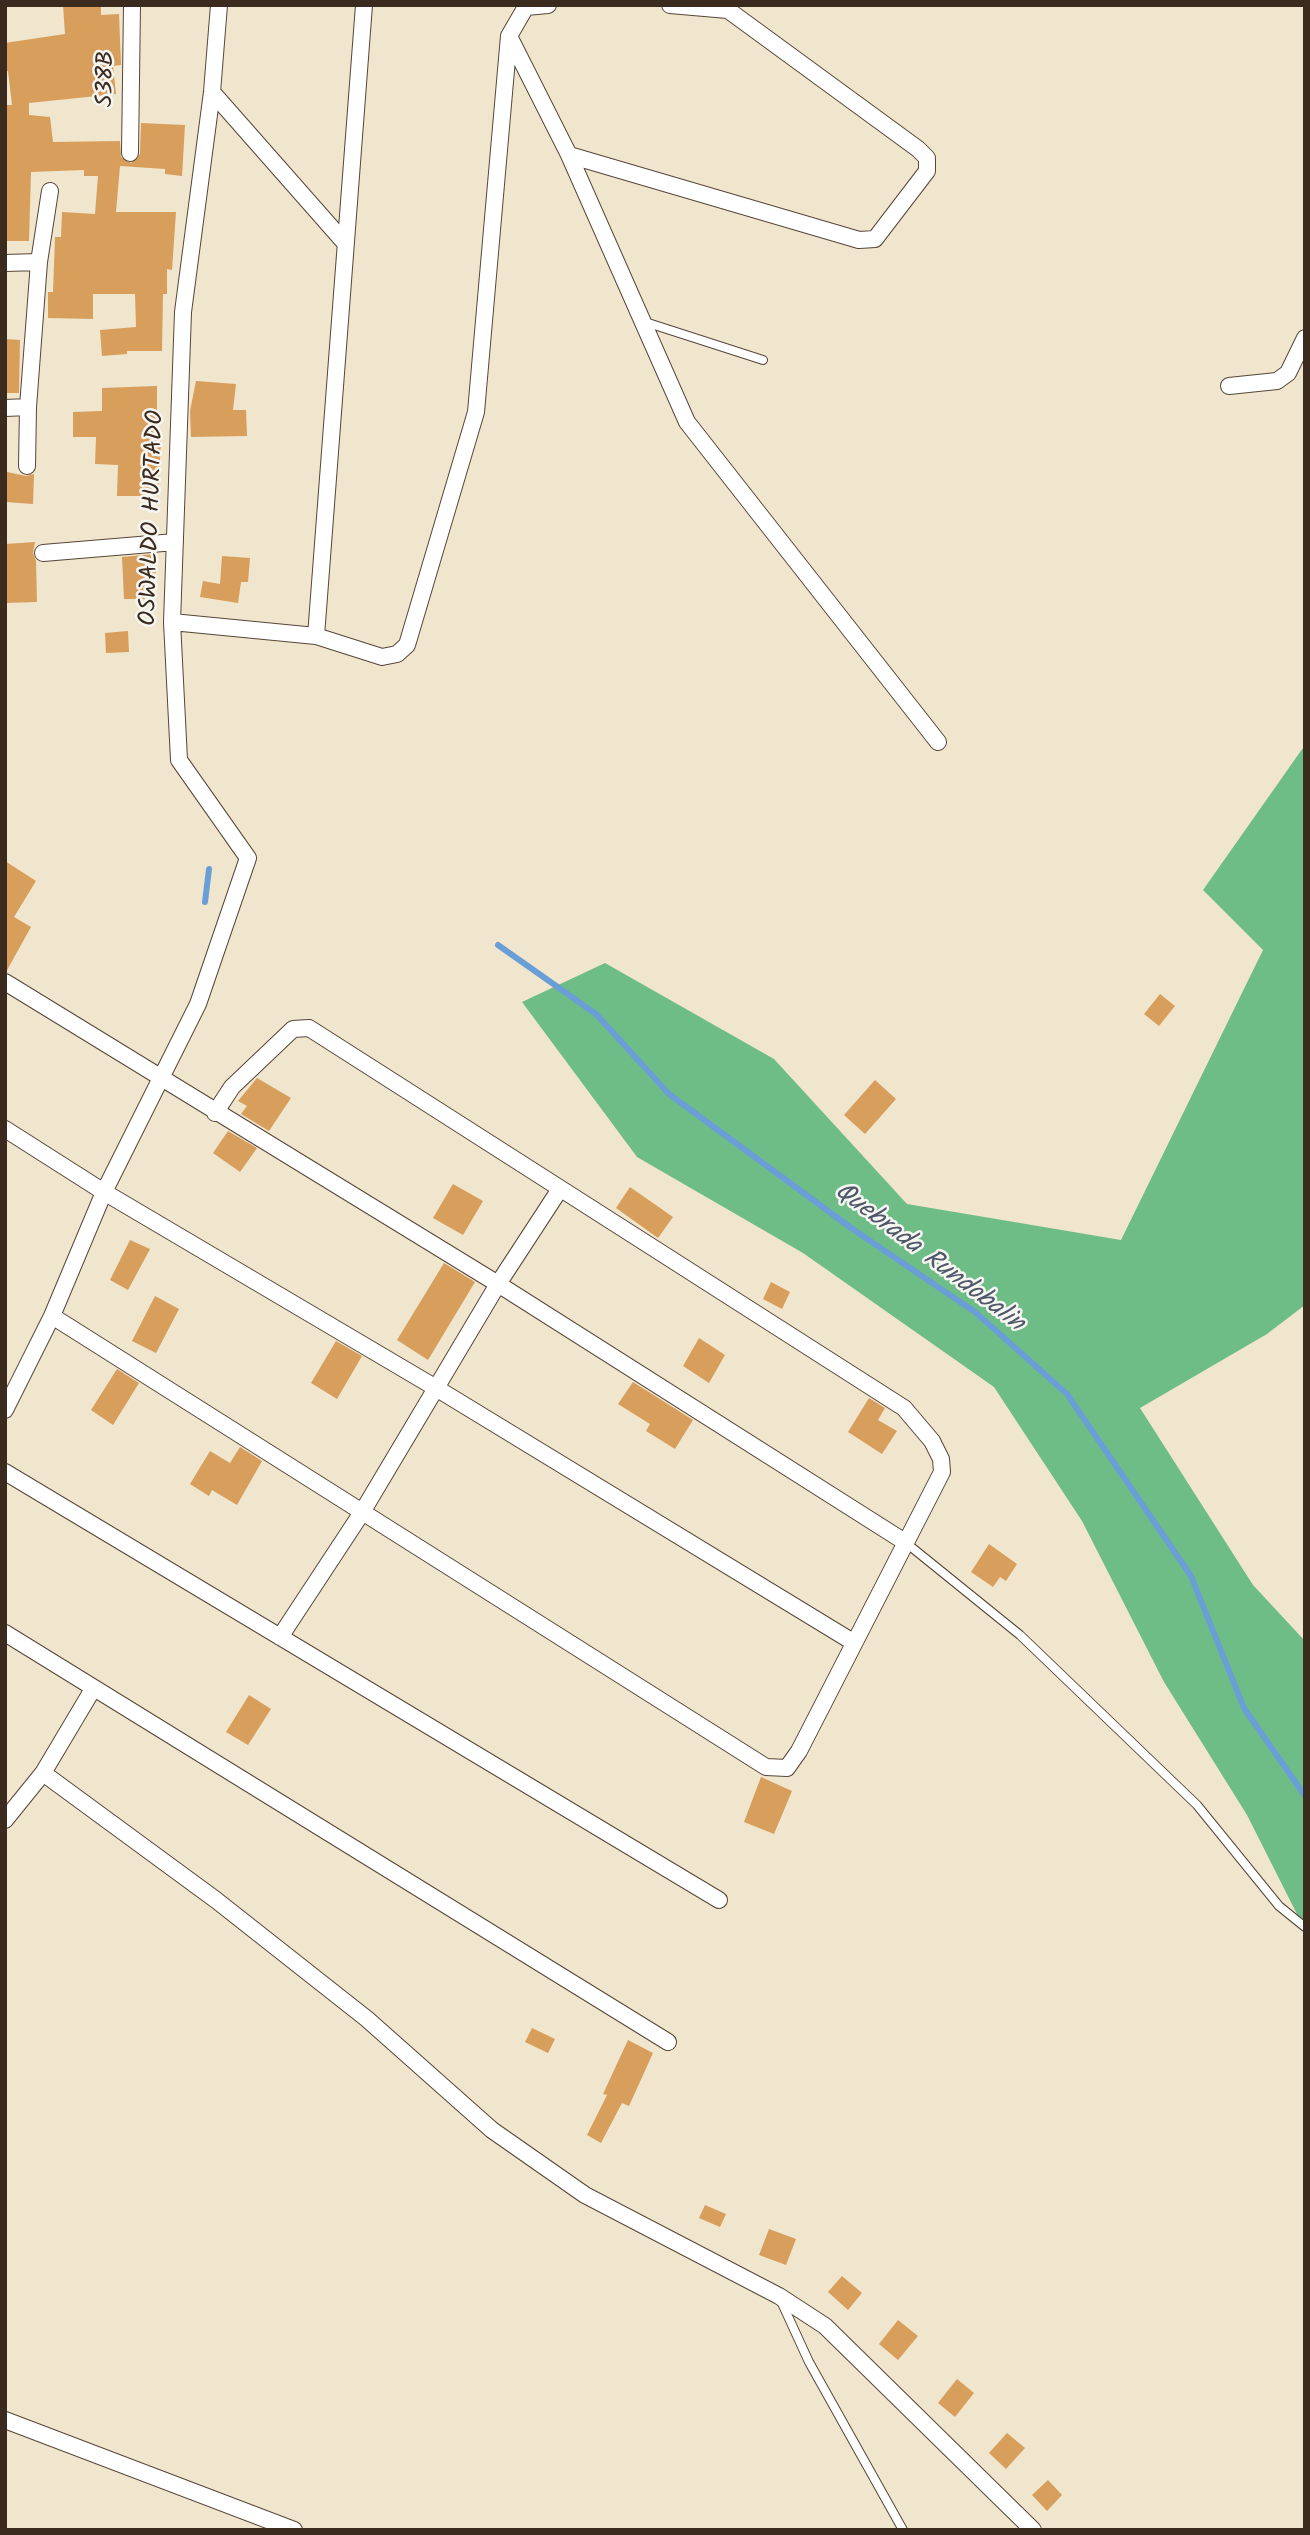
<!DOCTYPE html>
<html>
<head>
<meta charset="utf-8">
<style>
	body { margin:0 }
	#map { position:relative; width:1310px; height:2535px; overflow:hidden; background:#f0e5cd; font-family:Kalam,sans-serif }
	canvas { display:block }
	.frame { position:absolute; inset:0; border:7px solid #3b2a1e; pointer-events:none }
</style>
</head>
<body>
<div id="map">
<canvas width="1310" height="2535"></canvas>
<div class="frame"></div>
</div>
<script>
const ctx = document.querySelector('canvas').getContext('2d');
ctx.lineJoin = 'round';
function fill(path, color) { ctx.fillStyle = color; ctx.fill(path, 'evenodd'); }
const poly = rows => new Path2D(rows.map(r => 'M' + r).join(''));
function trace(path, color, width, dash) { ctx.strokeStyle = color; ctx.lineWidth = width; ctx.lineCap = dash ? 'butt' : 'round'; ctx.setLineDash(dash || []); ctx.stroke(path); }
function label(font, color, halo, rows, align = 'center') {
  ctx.font = font + ' Kalam,sans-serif'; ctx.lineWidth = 5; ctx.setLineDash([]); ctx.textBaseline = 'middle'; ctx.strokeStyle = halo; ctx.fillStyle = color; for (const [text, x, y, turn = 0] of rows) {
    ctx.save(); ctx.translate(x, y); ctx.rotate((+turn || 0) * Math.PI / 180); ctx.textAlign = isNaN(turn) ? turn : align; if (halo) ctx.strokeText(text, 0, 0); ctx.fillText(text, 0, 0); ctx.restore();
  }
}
fill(poly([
	[1305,745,1305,1305,1267,1334,1140,1408,1253,1585,1305,1641,1305,1930,1247,1815,1164,1682,1082,1521,994,1387,803,1253,637,1157,522,1002,605,963,774,1059,907,1204,1121,1240,1263,950,1203,890]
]), '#6fbd86');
trace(poly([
	[205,902,209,869],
	[498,945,596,1014,669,1094,854,1230,975,1312,1067,1394,1191,1576,1244,1708,1305,1796]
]), '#6a9ed6', 6);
fill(poly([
	[63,5,101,5,101,15,119,14,121,65,113,66,116,94,29,103,29,115,50,117,53,142,120,141,121,157,131,163,140,154,141,123,185,125,182,176,165,174,165,169,120,166,116,212,176,212,172,270,167,269,167,294,163,294,162,351,127,351,127,354,102,356,100,330,136,327,135,294,93,294,93,319,48,318,48,292,53,292,55,237,61,237,62,212,95,214,98,176,84,176,84,170,31,172,29,241,5,241,5,105,12,105,8,71,5,71,5,43,65,34],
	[5,339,20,340,19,393,5,393],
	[196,381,236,384,233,410,246,410,247,436,191,437,190,411],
	[157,386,157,441,161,441,158,496,117,496,118,465,95,464,96,437,73,437,73,412,102,411,102,388],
	[7,472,26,476,34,474,33,504,6,502],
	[35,542,33,553,36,561,37,602,5,603,5,544],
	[155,554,156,573,145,574,145,599,124,599,122,557],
	[222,556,250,558,248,582,241,582,238,603,200,597,203,581,220,584],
	[128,631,129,652,106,653,105,633],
	[5,861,36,881,14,917,31,927,6,972],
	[1160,994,1175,1006,1159,1026,1144,1014],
	[257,1078,291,1098,269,1131,241,1114,247,1106,238,1101],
	[875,1080,896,1099,865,1134,844,1115],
	[228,1131,257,1148,240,1172,213,1153],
	[453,1184,483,1201,463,1235,433,1218],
	[630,1187,673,1217,658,1238,616,1208],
	[130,1240,150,1249,128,1290,110,1280],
	[444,1263,475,1282,428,1360,397,1340],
	[771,1282,790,1292,782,1309,763,1299],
	[155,1296,179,1309,156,1353,132,1341],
	[699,1338,725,1355,709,1383,683,1366],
	[336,1341,362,1356,337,1399,311,1383],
	[117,1369,139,1383,113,1425,91,1410],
	[633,1382,693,1420,675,1449,646,1431,650,1424,618,1404],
	[869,1398,885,1408,878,1420,897,1431,882,1454,848,1432],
	[240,1447,262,1461,237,1505,212,1490,209,1496,190,1484,210,1451,230,1463],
	[989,1544,1017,1564,1006,1581,1000,1577,993,1587,971,1572],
	[249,1695,271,1709,248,1745,226,1732],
	[761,1777,792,1791,774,1834,744,1822],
	[532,2028,555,2039,548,2053,525,2042],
	[628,2040,653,2053,629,2106,622,2103,601,2143,587,2135,607,2095,603,2094],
	[705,2205,726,2214,720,2227,699,2218],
	[769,2229,796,2239,786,2265,759,2255],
	[842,2276,862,2293,848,2310,828,2292],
	[898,2320,918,2336,898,2360,879,2344],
	[957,2379,974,2393,955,2417,938,2403],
	[1007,2433,1025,2448,1006,2469,989,2453],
	[1048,2480,1062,2495,1047,2511,1032,2495]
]), '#d89e5c');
const service = poly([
	[645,322,763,360],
	[905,1542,1020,1635,1197,1805,1279,1906,1305,1927],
	[781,2301,809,2362,903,2530]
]);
const minor = poly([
	[526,7,548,5],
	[510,38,569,155,859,240,875,239,927,171,927,158,918,149,728,10,670,5],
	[212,92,345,243],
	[130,153,132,5],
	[569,155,687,422,938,742],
	[39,262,50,191],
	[5,263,39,262,28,407,5,408],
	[1229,386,1277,381,1288,373,1305,338],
	[27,466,28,407],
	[43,553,175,542],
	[172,622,316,636,382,657,397,654,407,645,476,412,509,36,527,5],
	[316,636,364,5],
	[5,982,498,1284,905,1542],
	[5,1129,104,1192,436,1388,853,1642],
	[52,1316,766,1767,787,1768,799,1751,942,1472,941,1459,932,1441,904,1408,309,1028,293,1029,232,1087,215,1113],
	[5,1410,52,1316,104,1192,198,1004,248,858,179,760,172,622,183,312,212,92,219,5],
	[5,1472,719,1900],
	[5,1633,668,2042],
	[280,1637,361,1514,498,1284,560,1189],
	[43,1773,216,1900,367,2019,492,2130,585,2195,779,2296,825,2326,1033,2530],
	[5,1820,43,1773,93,1689],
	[5,2420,294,2530]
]);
trace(service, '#564638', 10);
trace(minor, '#564638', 18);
trace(service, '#fff', 8);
trace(minor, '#fff', 16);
label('24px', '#3b2a1e', '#f6f6f2', [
	["S38B",108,79,-89],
	["OSWALDO HURTADO",154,518,-88]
]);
label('italic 26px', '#4e5868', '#f6f6f2', [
	["Quebrada Rundobalin",928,1259,37]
]);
</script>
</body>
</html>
